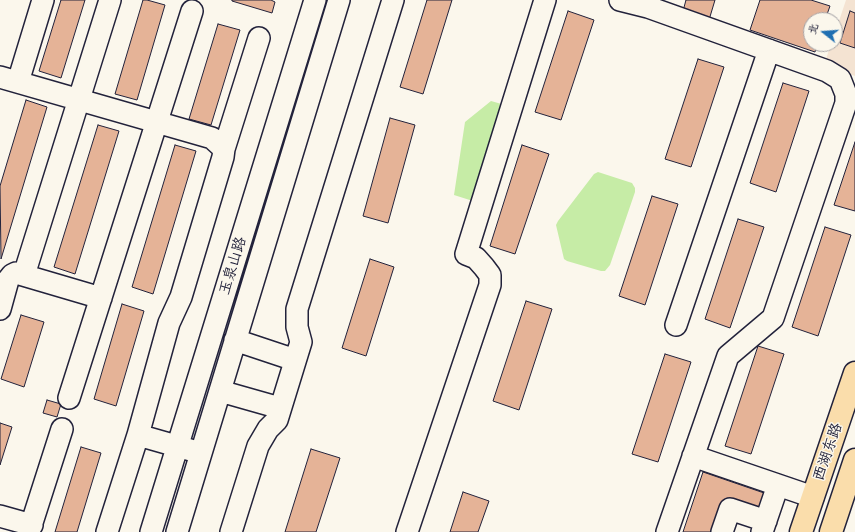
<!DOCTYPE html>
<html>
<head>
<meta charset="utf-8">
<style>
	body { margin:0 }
	#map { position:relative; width:855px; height:532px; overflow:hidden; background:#fbf7ec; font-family:"Patrick Hand","LXGW WenKai TC",sans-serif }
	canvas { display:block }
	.north { position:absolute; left:803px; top:12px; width:40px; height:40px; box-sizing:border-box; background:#fbf7ec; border:1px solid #a4a2a5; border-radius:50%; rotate:287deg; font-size:11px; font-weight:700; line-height:16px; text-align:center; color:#22223b }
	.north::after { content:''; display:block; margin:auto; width:14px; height:18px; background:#1f6fb2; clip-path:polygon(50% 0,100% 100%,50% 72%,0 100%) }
</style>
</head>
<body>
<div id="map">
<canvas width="855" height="532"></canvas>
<div class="north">北</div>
</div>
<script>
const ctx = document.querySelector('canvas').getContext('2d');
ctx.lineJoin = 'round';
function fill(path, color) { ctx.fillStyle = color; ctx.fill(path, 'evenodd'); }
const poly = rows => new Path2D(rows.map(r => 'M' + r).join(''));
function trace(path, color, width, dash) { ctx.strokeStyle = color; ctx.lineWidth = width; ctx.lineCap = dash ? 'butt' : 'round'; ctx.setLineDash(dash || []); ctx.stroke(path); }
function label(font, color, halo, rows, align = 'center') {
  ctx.font = font + ' "Patrick Hand","LXGW WenKai TC",sans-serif'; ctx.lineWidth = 3; ctx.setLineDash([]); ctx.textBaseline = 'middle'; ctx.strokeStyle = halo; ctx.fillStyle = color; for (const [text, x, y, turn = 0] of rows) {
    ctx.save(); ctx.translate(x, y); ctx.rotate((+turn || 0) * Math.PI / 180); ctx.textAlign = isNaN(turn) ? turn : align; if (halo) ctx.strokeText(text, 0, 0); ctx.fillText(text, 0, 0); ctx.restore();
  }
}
fill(poly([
	[846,0,855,0,855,76,824,65,831,44,835,44,835,33]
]), '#f4e3d2');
fill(poly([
	[491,101,505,105,476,202,454,195,465,122],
	[598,172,632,183,635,188,635,192,610,265,605,271,601,271,567,261,564,259,556,225,558,221,594,174]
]), '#c6eca6');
const building = poly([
	[61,0,85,0,61,78,39,71,61,0],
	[143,0,147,0,165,5,137,100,115,94,143,0],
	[232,0,271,0,275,2,272,13,232,1,232,0],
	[427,0,452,0,423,94,400,87,427,0],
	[686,0,715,0,709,20,683,11,686,0],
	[760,0,811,0,830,6,825,20,811,20,811,44,817,44,815,52,750,30,760,0],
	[568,11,594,20,561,120,535,112,568,11],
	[850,11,855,13,855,48,840,43,850,11],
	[218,24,240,30,211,125,189,119,218,24],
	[698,59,724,67,691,167,665,159,698,59],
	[783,83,809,91,776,192,750,183,783,83],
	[26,100,47,107,1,259,0,186,26,100],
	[390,118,415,125,388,223,363,216,390,118],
	[98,125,119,131,75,274,54,267,98,125],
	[855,142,855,211,834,205,855,142],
	[175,145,196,151,153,294,132,287,175,145],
	[522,145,549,154,515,254,490,246,522,145],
	[652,196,678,204,645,305,619,296,652,196],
	[738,219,764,227,730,328,705,319,738,219],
	[825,227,851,235,818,336,792,327,825,227],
	[370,259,394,267,366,356,342,348,370,259],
	[526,301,552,309,519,410,493,401,526,301],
	[122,304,144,311,116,406,94,399,122,304],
	[21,315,44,322,24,387,1,379,21,315],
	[758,346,784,354,751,454,725,446,758,346],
	[665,354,691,362,658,462,632,454,665,354],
	[47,400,61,404,57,417,43,413,47,400],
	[0,423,12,427,0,465,0,423],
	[81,447,101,453,77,532,55,532,81,447],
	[311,449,340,458,316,532,285,532,311,449],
	[703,472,767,494,760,513,727,503,718,532,683,532,703,472],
	[463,492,489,501,478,532,450,532,463,492]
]);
fill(building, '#e5b397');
trace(building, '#22223b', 1);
const minor = poly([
	[620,0,648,7,827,71,840,79,846,94,846,103,773,318,728,356,667,532],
	[0,77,212,138,224,149,223,157,181,297,169,323,138,435,201,453],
	[18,82,43,0],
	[224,149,259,38],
	[24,275,110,0],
	[0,309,8,280,12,275,16,273,101,298],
	[676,325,769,50],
	[235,340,295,360],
	[220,391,280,408],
	[69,398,192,11],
	[693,456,813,497],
	[0,516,32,525],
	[29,532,62,429],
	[107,532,138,435],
	[151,532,315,0],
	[177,532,339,0],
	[231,532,258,446,268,429,277,420,301,342,297,327,297,309,393,0],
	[407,532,490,285,490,275,484,267,476,258,466,254,545,0],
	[722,532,730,509,766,521],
	[762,532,778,485]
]);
const major = poly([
	[801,532,855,373],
	[831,532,855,460]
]);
trace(minor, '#22223b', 24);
trace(major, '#22223b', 25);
trace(minor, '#fbf7ec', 21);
trace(major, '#faddab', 22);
label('15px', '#22223b', '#fbf7ec', [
	["玉泉山路",233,266,-73],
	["西湖东路",828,452,-71]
]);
</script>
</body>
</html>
